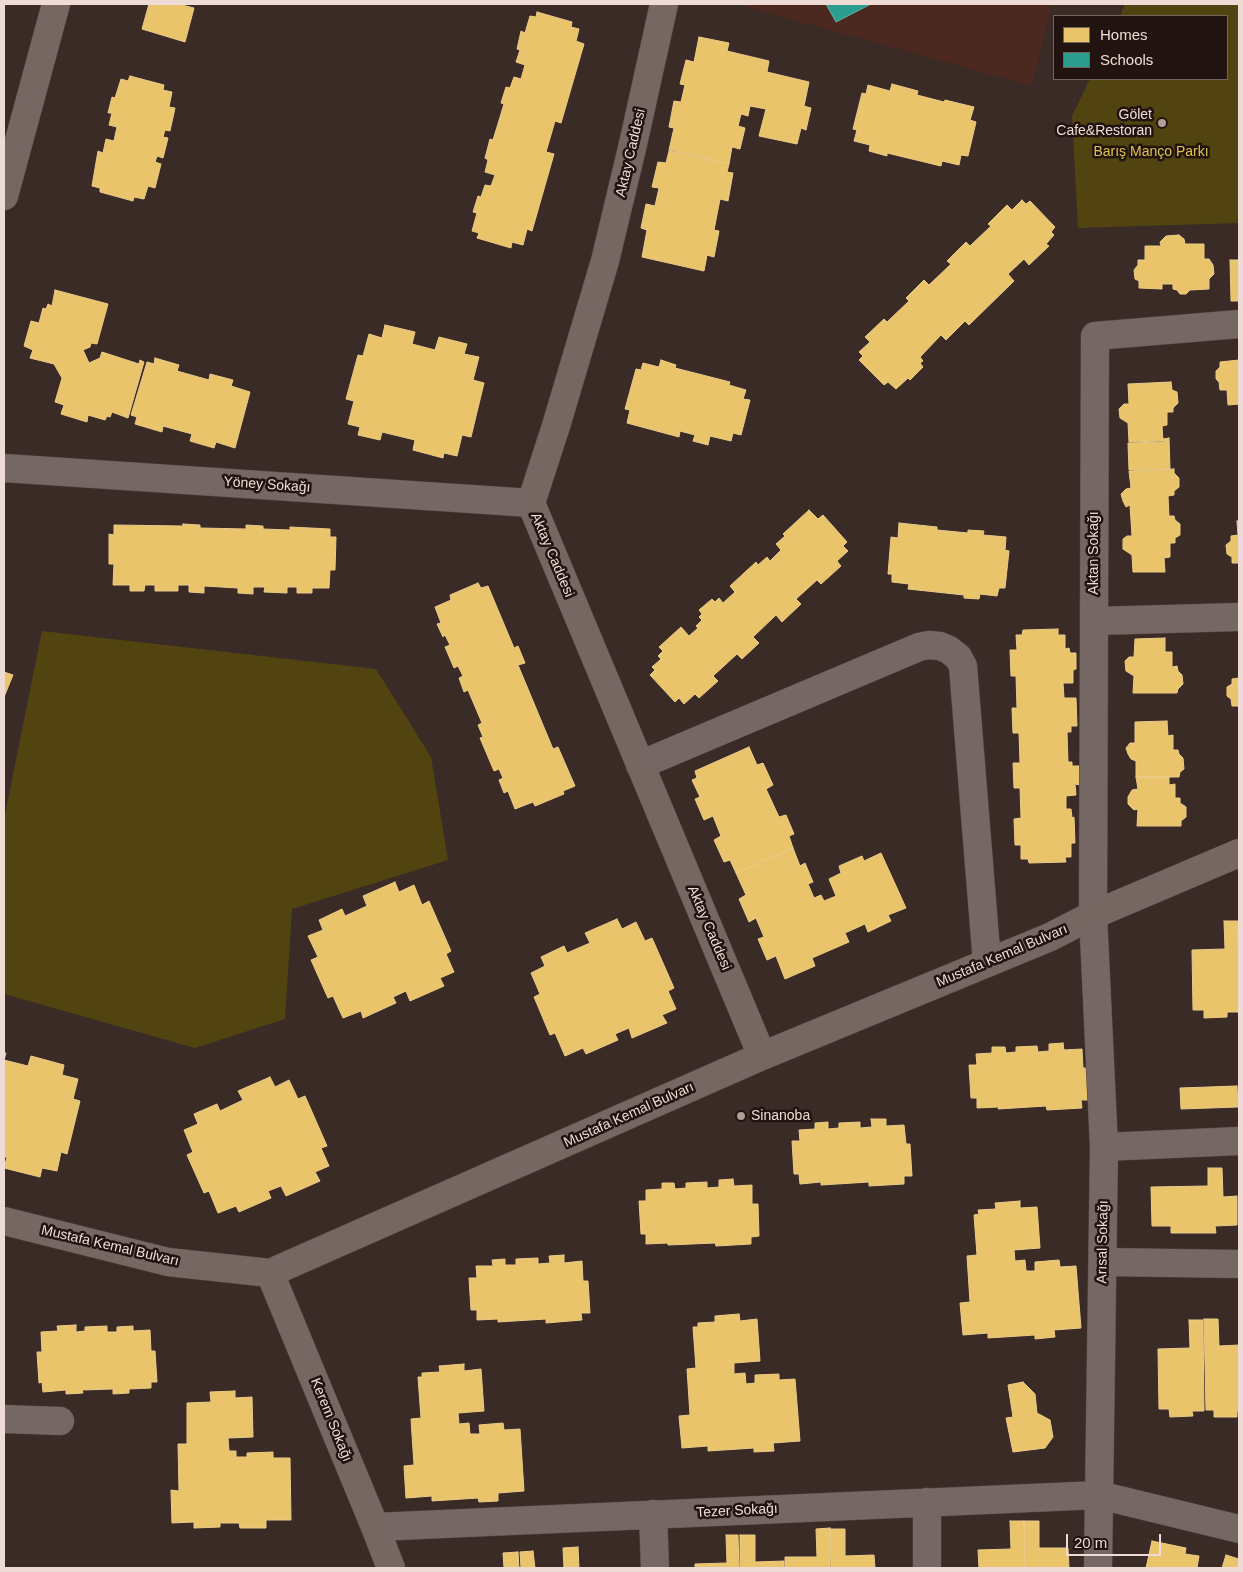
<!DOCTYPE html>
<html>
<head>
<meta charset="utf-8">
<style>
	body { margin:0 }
	#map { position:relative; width:1243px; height:1572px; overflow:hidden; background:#3b2b26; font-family:Arial,sans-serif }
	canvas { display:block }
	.frame { position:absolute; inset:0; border:5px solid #efdbd5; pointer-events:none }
	.legend { position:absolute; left:1053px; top:15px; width:175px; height:65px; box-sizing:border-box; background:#21130f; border:1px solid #73635e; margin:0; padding:6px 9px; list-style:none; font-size:15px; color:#efdbd5 }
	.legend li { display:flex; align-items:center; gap:10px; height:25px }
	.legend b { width:25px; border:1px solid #73635e }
	.scale { position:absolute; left:1066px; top:1534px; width:95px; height:22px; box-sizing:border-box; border:2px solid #efdbd5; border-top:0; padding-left:6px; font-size:15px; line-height:18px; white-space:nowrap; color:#efdbd5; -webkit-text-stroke:4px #21130f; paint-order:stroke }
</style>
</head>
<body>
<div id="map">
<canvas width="1243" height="1572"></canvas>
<div class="frame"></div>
<ul class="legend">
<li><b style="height:14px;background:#e9c46a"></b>Homes</li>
<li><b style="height:14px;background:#2a9d8f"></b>Schools</li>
</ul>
<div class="scale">20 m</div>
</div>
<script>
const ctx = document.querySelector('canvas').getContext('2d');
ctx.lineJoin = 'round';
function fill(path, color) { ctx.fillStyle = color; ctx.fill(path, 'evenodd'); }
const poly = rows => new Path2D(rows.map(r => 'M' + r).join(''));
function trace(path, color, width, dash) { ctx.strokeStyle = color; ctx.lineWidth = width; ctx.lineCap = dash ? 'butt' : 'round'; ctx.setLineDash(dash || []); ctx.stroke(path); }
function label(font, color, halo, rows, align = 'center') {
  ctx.font = font + ' Arial,sans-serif'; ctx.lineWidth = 5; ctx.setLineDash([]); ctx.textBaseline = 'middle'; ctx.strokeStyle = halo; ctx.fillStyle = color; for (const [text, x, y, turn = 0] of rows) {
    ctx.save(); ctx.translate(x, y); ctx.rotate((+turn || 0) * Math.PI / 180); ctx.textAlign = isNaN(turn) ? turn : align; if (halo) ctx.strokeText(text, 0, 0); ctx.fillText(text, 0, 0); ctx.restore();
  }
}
fill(poly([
	[736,4,1052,4,1032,86]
]), '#4b2921');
fill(poly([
	[1125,4,1239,4,1239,223,1078,228,1072,116,1090,79,1227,79,1227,16,1120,16],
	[42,631,376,669,431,757,448,860,292,909,285,1019,195,1048,4,994,4,819]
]), '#514411');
const homes = poly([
	[149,4,178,4,194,8,185,42,142,29,149,4],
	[537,12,572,22,571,27,579,29,576,41,584,44,561,123,555,121,546,152,554,154,532,231,527,229,523,245,512,242,511,248,477,238,479,233,472,231,477,213,473,212,478,196,481,197,485,185,491,186,495,175,485,172,488,160,485,158,490,139,493,140,504,104,501,103,506,87,510,88,514,77,521,79,525,65,516,62,520,50,517,49,521,31,525,33,530,16,536,17,537,12],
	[699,37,729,43,727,51,769,61,767,72,809,82,804,106,811,108,806,130,801,128,797,144,759,136,766,109,750,106,748,116,741,114,738,126,745,128,740,149,732,147,729,164,669,150,674,128,669,127,674,101,681,102,685,85,680,84,686,60,694,62,699,37],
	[130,76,164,85,163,90,172,92,169,107,175,108,170,131,165,130,163,137,168,138,163,158,157,156,155,162,161,164,155,188,148,186,144,199,134,197,133,201,100,192,100,188,92,186,98,151,103,153,106,139,114,141,117,127,109,125,112,113,108,113,112,97,115,98,121,79,128,81,130,76],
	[892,84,918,91,917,95,944,102,945,100,974,107,970,120,976,122,968,156,961,155,959,165,942,161,941,166,887,153,887,156,869,151,870,145,854,141,857,130,853,129,862,93,866,94,868,85,890,91,892,84],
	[669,151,729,164,727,172,733,173,728,201,720,199,714,230,719,231,714,257,707,255,704,271,642,257,647,230,641,228,646,204,655,206,659,188,652,187,658,162,666,163,669,151],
	[1022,200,1026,204,1030,201,1055,227,1051,232,1054,235,1046,244,1049,246,1029,265,1024,259,1008,274,1014,281,969,325,965,321,946,340,941,335,920,357,923,361,920,363,923,367,910,380,908,378,896,389,888,382,884,385,859,360,863,356,859,352,870,342,865,337,884,319,887,322,909,301,906,298,924,280,929,285,951,264,947,261,966,242,970,246,991,226,988,224,1007,205,1012,210,1022,200],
	[1179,235,1184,239,1185,244,1204,244,1204,259,1209,259,1213,265,1214,274,1209,279,1209,289,1190,290,1186,294,1180,294,1177,290,1173,289,1173,284,1162,284,1162,289,1139,288,1139,281,1135,279,1134,270,1138,265,1138,260,1145,260,1145,246,1161,246,1160,242,1166,236,1179,235],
	[1230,260,1239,260,1239,301,1231,301,1230,260],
	[55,290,108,304,97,344,91,343,90,347,83,350,89,363,100,358,102,352,139,364,140,360,144,362,128,418,112,412,110,417,107,416,105,420,88,415,87,422,61,414,64,405,55,402,62,378,54,364,30,358,33,350,24,346,31,321,39,323,43,308,46,309,48,304,52,306,55,290],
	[385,325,415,332,412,344,435,350,439,337,467,344,464,354,479,357,473,380,484,383,471,437,462,435,457,456,444,453,443,458,413,450,415,440,382,432,380,440,358,435,360,427,348,424,354,401,346,399,358,355,363,356,369,334,382,338,385,325],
	[155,358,179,365,177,371,209,380,210,374,233,380,231,386,250,392,235,448,216,442,214,448,190,441,192,434,163,426,162,432,135,424,137,417,131,415,147,362,154,364,155,358],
	[661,360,676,365,675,368,730,382,729,385,746,390,743,399,750,400,741,435,733,433,731,441,710,436,708,445,693,441,695,435,680,431,679,437,627,423,630,410,625,409,636,369,641,370,643,363,659,367,661,360],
	[1239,360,1239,404,1228,405,1227,390,1220,390,1219,382,1216,379,1216,371,1220,367,1220,362,1239,360],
	[1171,382,1172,390,1177,392,1178,403,1173,408,1173,412,1167,412,1167,425,1162,426,1163,441,1129,442,1128,423,1120,418,1119,409,1124,404,1129,404,1128,384,1171,382],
	[1169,438,1170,469,1129,470,1128,443,1164,442,1163,439,1169,438],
	[1174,469,1174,473,1179,478,1179,487,1174,491,1174,495,1168,496,1169,516,1174,516,1175,520,1180,524,1180,535,1175,538,1175,543,1170,543,1170,557,1164,558,1165,572,1133,572,1132,555,1123,549,1123,539,1127,536,1132,536,1130,505,1126,507,1123,501,1121,494,1126,489,1131,488,1129,471,1174,469],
	[809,510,818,519,823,515,847,542,843,546,848,551,837,561,841,566,821,584,817,580,796,599,801,604,782,622,776,615,753,637,759,643,742,659,737,654,713,676,718,681,699,698,695,694,684,704,679,698,675,702,650,675,655,670,652,667,661,659,658,656,663,651,659,647,681,627,689,636,698,628,696,626,702,620,699,617,702,614,699,610,712,599,715,602,719,598,723,603,735,592,730,586,756,562,758,565,767,557,770,561,781,550,776,544,785,536,783,534,809,510],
	[1237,521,1239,521,1239,563,1232,563,1232,557,1227,554,1226,545,1231,541,1231,536,1238,535,1237,521],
	[899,523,937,527,937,530,968,533,968,530,984,531,983,535,1006,537,1005,550,1009,551,1005,588,999,588,997,596,980,594,979,599,964,598,964,595,908,589,909,584,892,582,892,574,888,574,891,537,898,538,899,523],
	[183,524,200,525,200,528,246,529,246,525,263,526,263,529,290,530,290,527,330,529,330,537,336,537,335,570,330,570,329,588,312,588,312,593,297,593,297,587,287,587,287,593,264,592,265,587,253,587,253,594,238,593,238,588,204,586,204,593,189,592,189,585,178,585,178,591,155,591,155,585,145,585,144,591,130,591,130,585,113,585,114,564,109,564,109,534,114,535,114,525,183,526,183,524],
	[478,583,481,588,488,586,514,648,518,646,525,663,518,665,553,749,558,747,575,786,563,791,564,794,535,806,533,802,515,809,508,791,504,793,499,780,503,778,499,769,494,771,480,738,483,737,478,725,482,723,468,690,464,692,459,678,463,676,458,666,454,668,445,647,450,645,445,635,443,637,437,624,441,623,435,607,451,600,450,595,478,583],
	[1058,629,1058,635,1065,635,1065,649,1069,648,1070,653,1076,653,1076,669,1073,670,1073,683,1063,683,1064,698,1076,698,1077,726,1071,726,1071,732,1067,732,1068,762,1072,762,1072,766,1079,766,1080,785,1075,784,1076,795,1066,796,1066,809,1071,809,1072,818,1074,817,1075,843,1071,843,1071,857,1065,857,1066,862,1029,863,1028,859,1021,859,1021,845,1015,845,1014,819,1021,818,1020,788,1014,788,1013,763,1020,763,1019,733,1013,733,1012,708,1017,708,1016,676,1011,676,1010,650,1017,650,1016,635,1022,635,1023,630,1058,629],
	[1165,638,1165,652,1172,652,1172,667,1177,666,1178,671,1182,675,1183,684,1178,689,1177,693,1133,693,1134,676,1126,671,1125,661,1129,657,1134,657,1135,639,1165,638],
	[4,672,13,675,4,697,4,672],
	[1239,678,1239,718,1239,706,1232,706,1231,699,1227,696,1227,687,1232,684,1232,679,1239,678],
	[1167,721,1168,736,1173,735,1173,750,1178,750,1179,754,1183,758,1184,769,1180,772,1179,777,1136,777,1136,761,1131,759,1128,754,1126,748,1130,743,1135,743,1135,722,1167,721],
	[749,747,757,765,763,763,773,785,766,789,779,817,786,815,794,834,789,836,793,848,736,873,730,860,724,862,714,840,721,836,713,816,704,820,695,799,700,797,692,780,697,778,695,771,749,747],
	[1136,777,1169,777,1169,785,1175,784,1175,798,1180,798,1180,803,1186,807,1186,817,1181,821,1181,826,1137,826,1138,809,1134,810,1128,804,1128,797,1132,790,1138,789,1136,777],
	[793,848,800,866,805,863,813,882,808,884,814,898,821,895,824,901,836,896,829,879,841,873,839,866,862,856,864,861,881,853,906,908,888,915,891,921,868,932,865,924,845,933,849,942,812,958,815,966,785,979,776,956,767,960,758,939,764,937,756,918,749,922,739,899,746,895,736,873,793,848],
	[395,882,399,892,414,885,422,905,429,901,451,951,446,954,454,972,440,978,444,986,410,1001,406,991,393,997,396,1003,363,1018,361,1011,343,1018,333,996,328,998,311,960,318,957,308,936,323,930,319,920,342,909,345,916,367,906,363,896,395,882],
	[617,919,622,929,636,922,645,941,652,938,674,988,668,991,676,1009,662,1015,667,1023,632,1038,629,1028,615,1034,618,1040,586,1054,583,1048,565,1056,555,1033,550,1035,534,997,540,994,531,973,545,966,541,957,564,946,567,953,590,943,585,933,617,919],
	[1224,921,1238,921,1239,1012,1227,1012,1227,1017,1204,1018,1204,1010,1193,1010,1192,950,1225,949,1224,921],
	[1063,1043,1064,1050,1082,1049,1083,1068,1088,1068,1090,1100,1081,1100,1082,1108,1047,1110,1046,1106,998,1109,999,1107,977,1108,977,1098,971,1098,969,1065,977,1065,976,1054,992,1053,992,1047,1005,1047,1006,1053,1016,1052,1016,1047,1037,1046,1038,1052,1049,1051,1049,1044,1063,1043],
	[4,1053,6,1053,4,1060,28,1066,31,1056,64,1065,62,1075,78,1079,73,1099,80,1101,67,1154,61,1152,57,1171,42,1168,40,1177,4,1168,7,1157,4,1157,4,1053],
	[270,1077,275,1087,289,1080,298,1099,305,1096,327,1146,321,1148,329,1166,315,1172,320,1181,286,1196,281,1186,268,1191,271,1198,239,1212,236,1206,218,1213,209,1191,204,1193,187,1155,193,1152,184,1130,198,1124,194,1114,217,1104,220,1111,243,1100,238,1091,270,1077],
	[1237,1086,1238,1107,1181,1109,1180,1088,1237,1086],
	[871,1119,886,1119,886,1126,904,1125,906,1144,910,1144,912,1176,904,1176,904,1184,869,1186,869,1182,821,1185,821,1182,800,1184,799,1174,794,1174,792,1141,800,1141,799,1130,815,1129,815,1123,828,1122,828,1129,839,1128,839,1123,860,1122,860,1128,872,1127,871,1119],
	[1208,1168,1222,1168,1223,1197,1237,1196,1237,1225,1215,1226,1216,1233,1171,1233,1171,1226,1152,1226,1151,1187,1208,1186,1208,1168],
	[733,1179,734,1186,752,1185,752,1204,758,1204,759,1236,751,1237,751,1244,716,1246,715,1243,668,1245,668,1243,646,1244,646,1234,641,1234,639,1201,646,1201,646,1190,662,1189,662,1183,674,1183,675,1189,686,1188,686,1183,707,1182,707,1188,719,1187,719,1180,733,1179],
	[1020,1201,1020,1208,1037,1207,1040,1248,1014,1250,1015,1261,1025,1260,1026,1271,1035,1271,1035,1262,1059,1260,1060,1267,1076,1266,1081,1328,1054,1330,1055,1337,1035,1339,1035,1335,988,1338,988,1333,963,1335,960,1303,970,1302,967,1256,977,1255,974,1215,979,1214,978,1210,996,1209,995,1203,1020,1201],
	[564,1255,564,1263,582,1261,583,1281,588,1281,590,1313,581,1313,582,1320,546,1323,546,1319,498,1322,498,1319,477,1320,477,1310,471,1310,469,1278,477,1278,476,1266,493,1266,492,1260,505,1259,505,1265,516,1265,516,1259,538,1258,538,1264,550,1263,549,1256,564,1255],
	[739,1314,740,1321,757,1319,760,1361,734,1363,734,1374,745,1373,746,1384,755,1383,755,1375,779,1374,779,1380,795,1379,800,1441,773,1443,774,1451,754,1452,754,1448,708,1451,708,1446,682,1448,679,1416,690,1415,687,1369,696,1368,693,1327,698,1327,698,1323,715,1322,715,1316,739,1314],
	[1204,1319,1218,1319,1219,1346,1239,1345,1239,1411,1237,1411,1237,1417,1214,1417,1214,1410,1206,1410,1204,1319],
	[1189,1320,1203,1320,1204,1411,1192,1411,1193,1416,1170,1417,1169,1409,1159,1409,1158,1349,1190,1348,1189,1320],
	[76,1325,76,1332,85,1331,85,1327,107,1326,107,1332,117,1332,117,1327,133,1326,133,1331,150,1330,151,1351,155,1351,157,1382,151,1382,151,1388,129,1389,129,1393,113,1394,113,1389,82,1390,83,1393,66,1394,66,1390,43,1392,42,1382,39,1383,37,1352,42,1352,41,1332,58,1331,57,1326,76,1325],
	[464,1364,464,1371,481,1369,484,1411,458,1413,459,1424,469,1423,470,1434,480,1434,479,1425,503,1423,504,1430,520,1429,524,1491,498,1493,498,1501,479,1502,478,1498,432,1501,432,1496,406,1498,404,1466,414,1465,411,1419,421,1418,418,1377,422,1377,422,1373,440,1372,439,1366,464,1364],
	[1023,1382,1035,1394,1037,1413,1050,1420,1053,1437,1045,1448,1013,1452,1006,1418,1013,1417,1008,1385,1023,1382],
	[235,1391,235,1398,252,1397,253,1437,228,1438,229,1451,236,1451,236,1457,247,1457,247,1453,273,1452,273,1458,290,1458,291,1520,266,1520,266,1528,240,1528,239,1523,220,1523,220,1527,194,1528,194,1522,172,1523,171,1490,179,1491,178,1444,187,1444,187,1403,211,1402,210,1392,235,1391],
	[1010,1521,1024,1521,1025,1568,979,1568,978,1550,1011,1549,1010,1521],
	[1024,1521,1039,1521,1039,1548,1068,1548,1069,1568,1025,1568,1024,1521],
	[830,1528,830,1568,785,1568,785,1557,817,1557,816,1529,830,1528],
	[830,1529,845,1529,845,1556,874,1555,875,1568,831,1568,830,1529],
	[726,1535,738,1535,739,1568,695,1568,695,1564,727,1563,726,1535],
	[740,1535,755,1535,755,1562,784,1561,784,1568,740,1568,740,1535],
	[1152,1541,1186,1548,1185,1554,1199,1556,1197,1568,1146,1568,1152,1541],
	[578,1547,579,1568,564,1568,563,1548,578,1547],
	[533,1551,535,1568,521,1568,520,1552,533,1551],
	[518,1552,519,1568,504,1568,503,1553,518,1552],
	[1226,1555,1239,1559,1239,1568,1222,1568,1226,1555]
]);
fill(homes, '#e9c46a');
trace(homes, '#ebcb8a', 1);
const schools = poly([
	[826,4,871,4,836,22,826,4]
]);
fill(schools, '#2a9d8f');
trace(schools, '#65b0a4', 1);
const minor = poly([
	[4,468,531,503],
	[1094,621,1239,617],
	[640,765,919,647,929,645,940,646,949,650,958,657,963,666,987,963],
	[1104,1147,1239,1141],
	[1103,1262,1239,1264],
	[4,1419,60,1421],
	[653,1514,655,1568],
	[375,1527,1099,1495,1239,1529],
	[927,1568,927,1502],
	[1098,1568,1104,1147,1093,915,1095,336,1239,324]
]);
const major = poly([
	[664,4,633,144,605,261,556,426,531,503,762,1056],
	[4,196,56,4],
	[4,1221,168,1262,270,1273,762,1056,1050,937,1093,915,1239,853],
	[270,1273,375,1527,391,1568]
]);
trace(minor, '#564844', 29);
trace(major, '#564844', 29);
trace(minor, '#756763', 28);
trace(major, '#776762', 28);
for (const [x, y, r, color] of [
	[1162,123,5,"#b09d98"],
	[741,1116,5,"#b09d98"]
]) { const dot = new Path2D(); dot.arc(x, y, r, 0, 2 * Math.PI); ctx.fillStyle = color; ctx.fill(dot); trace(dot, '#21130f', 2); }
label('14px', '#efdbd5', '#21130f', [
	["Gölet",1152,115],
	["Cafe&Restoran",1152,131],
	["Sinanoba",751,1116,"left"]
], 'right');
label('14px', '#dec44e', '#21130f', [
	["Barış Manço Parkı",1151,152]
]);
label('14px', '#efdbd5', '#21130f', [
	["Aktay Caddesi",631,153,-77],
	["Yöney Sokağı",267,485,4],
	["Aktan Sokağı",1094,553,-90],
	["Aktay Caddesi",552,555,67],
	["Aktay Caddesi",709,928,67],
	["Mustafa Kemal Bulvarı",1002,956,-23],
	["Mustafa Kemal Bulvarı",629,1115,-24],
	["Arısal Sokağı",1103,1242,-89],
	["Mustafa Kemal Bulvarı",110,1246,13],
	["Kerem Sokağı",331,1420,68],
	["Tezer Sokağı",737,1511,-3]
]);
</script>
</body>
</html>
